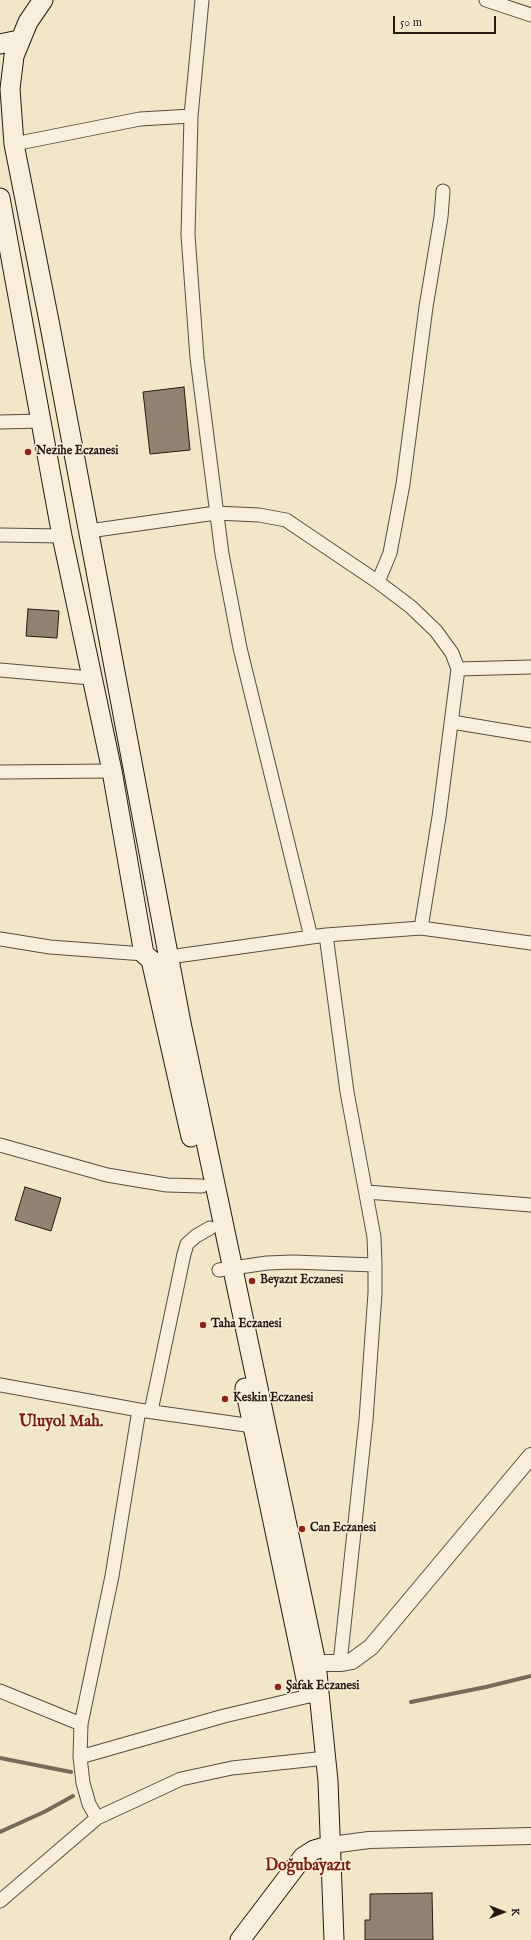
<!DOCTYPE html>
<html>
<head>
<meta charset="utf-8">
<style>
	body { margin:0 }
	#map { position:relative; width:531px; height:1940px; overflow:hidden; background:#f2e6c8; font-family:"IM FELL English",serif }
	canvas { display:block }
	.north { position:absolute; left:483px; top:1892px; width:40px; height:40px; -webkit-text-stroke:3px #f7efdb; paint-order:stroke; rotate:90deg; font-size:11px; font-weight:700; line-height:16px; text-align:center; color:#281812 }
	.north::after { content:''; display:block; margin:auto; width:14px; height:18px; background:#281812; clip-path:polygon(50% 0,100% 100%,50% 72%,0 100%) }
	.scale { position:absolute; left:393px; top:16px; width:103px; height:18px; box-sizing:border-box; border:2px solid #281812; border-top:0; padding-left:5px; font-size:12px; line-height:14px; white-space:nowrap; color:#281812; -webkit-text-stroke:3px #f7efdb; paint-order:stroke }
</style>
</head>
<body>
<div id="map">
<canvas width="531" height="1940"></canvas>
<div class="north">K</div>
<div class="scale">50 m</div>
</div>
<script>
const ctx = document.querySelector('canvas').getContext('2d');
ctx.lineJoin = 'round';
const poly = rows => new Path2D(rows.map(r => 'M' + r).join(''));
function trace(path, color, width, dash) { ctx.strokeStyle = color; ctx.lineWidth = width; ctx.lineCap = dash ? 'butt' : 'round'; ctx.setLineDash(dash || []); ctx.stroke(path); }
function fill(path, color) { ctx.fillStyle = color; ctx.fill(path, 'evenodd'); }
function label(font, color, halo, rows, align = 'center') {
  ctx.font = font + ' "IM FELL English",serif'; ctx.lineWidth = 3; ctx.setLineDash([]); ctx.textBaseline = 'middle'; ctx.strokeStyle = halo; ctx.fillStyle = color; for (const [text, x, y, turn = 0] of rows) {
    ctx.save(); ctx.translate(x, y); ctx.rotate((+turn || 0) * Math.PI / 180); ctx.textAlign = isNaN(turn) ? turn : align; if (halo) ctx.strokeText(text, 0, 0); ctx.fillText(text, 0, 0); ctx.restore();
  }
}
trace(poly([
	[411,1702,486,1687,531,1676],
	[0,1758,71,1772],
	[0,1832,44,1812,73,1796]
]), '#786a5a', 4);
const building = poly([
	[184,387,190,450,150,454,143,392,184,387],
	[28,609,59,611,57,638,26,636,28,609],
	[25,1187,61,1198,51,1231,15,1220,25,1187],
	[432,1893,433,1940,365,1940,365,1920,370,1920,370,1894,432,1893]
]);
fill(building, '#918371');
trace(building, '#281812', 1);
const minor = poly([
	[202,0,191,116,188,235,197,358,222,554,240,648,311,937],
	[486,0,531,15],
	[14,144,140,119,191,116],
	[0,422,40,421],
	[89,531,216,513,259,515,286,520,378,582,411,607,436,631,452,653,458,669,439,817,421,928],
	[0,535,62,536],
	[378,582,390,553,403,484,426,307,441,217,443,191],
	[458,669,531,667],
	[0,670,91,678],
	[452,722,531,735],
	[0,772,112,771],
	[326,935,347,1092,374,1237,375,1265,375,1293,366,1420,340,1663],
	[0,939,50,947,144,954],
	[162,958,326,935,421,928,531,943],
	[0,1145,107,1175,167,1185,202,1186],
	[367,1192,531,1205],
	[219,1270,267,1263,293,1262,375,1265],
	[0,1385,139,1410,253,1426],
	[151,1411,184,1254,187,1244,196,1236,210,1228],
	[0,1691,81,1724],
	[80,1757,224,1716,309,1696],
	[97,1818,89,1804,83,1783,80,1757,81,1724,112,1576,139,1410],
	[0,1901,97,1818,181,1779,232,1768,326,1758]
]);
const tertiary = poly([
	[305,1663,340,1663,352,1661,371,1647,531,1456],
	[331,1845,369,1840,531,1836]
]);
const secondary = poly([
	[43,0,28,22,14,56,10,89,14,144,50,326,181,1023,316,1663,328,1781,334,1940],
	[0,44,19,40],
	[0,198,62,536,112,771,144,954,151,960,191,1137],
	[245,1388,309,1693],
	[240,1940,303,1857,314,1850,331,1845]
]);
trace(minor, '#5a4c40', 15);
trace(tertiary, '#5a4c40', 18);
trace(secondary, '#281812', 21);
trace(minor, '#f7efdb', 13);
trace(tertiary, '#f7efdb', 16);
trace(secondary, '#f7efdb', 19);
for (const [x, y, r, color] of [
	[28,452,4,"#8f2418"],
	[252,1281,4,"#8f2418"],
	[203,1325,4,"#8f2418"],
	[225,1399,4,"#8f2418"],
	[302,1529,4,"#8f2418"],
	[278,1687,4,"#8f2418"]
]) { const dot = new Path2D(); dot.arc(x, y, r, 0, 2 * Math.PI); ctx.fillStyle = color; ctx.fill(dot); trace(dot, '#f7efdb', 1.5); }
label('bold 12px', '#281812', '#f7efdb', [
	["Nezihe Eczanesi",36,452],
	["Beyazıt Eczanesi",260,1281],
	["Taha Eczanesi",211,1325],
	["Keskin Eczanesi",233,1399],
	["Can Eczanesi",310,1529],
	["Şafak Eczanesi",286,1687]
], 'left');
label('bold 16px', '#7a1f14', '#f7efdb', [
	["Uluyol Mah.",61,1423],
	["Doğubayazıt",308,1867]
]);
</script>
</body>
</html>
